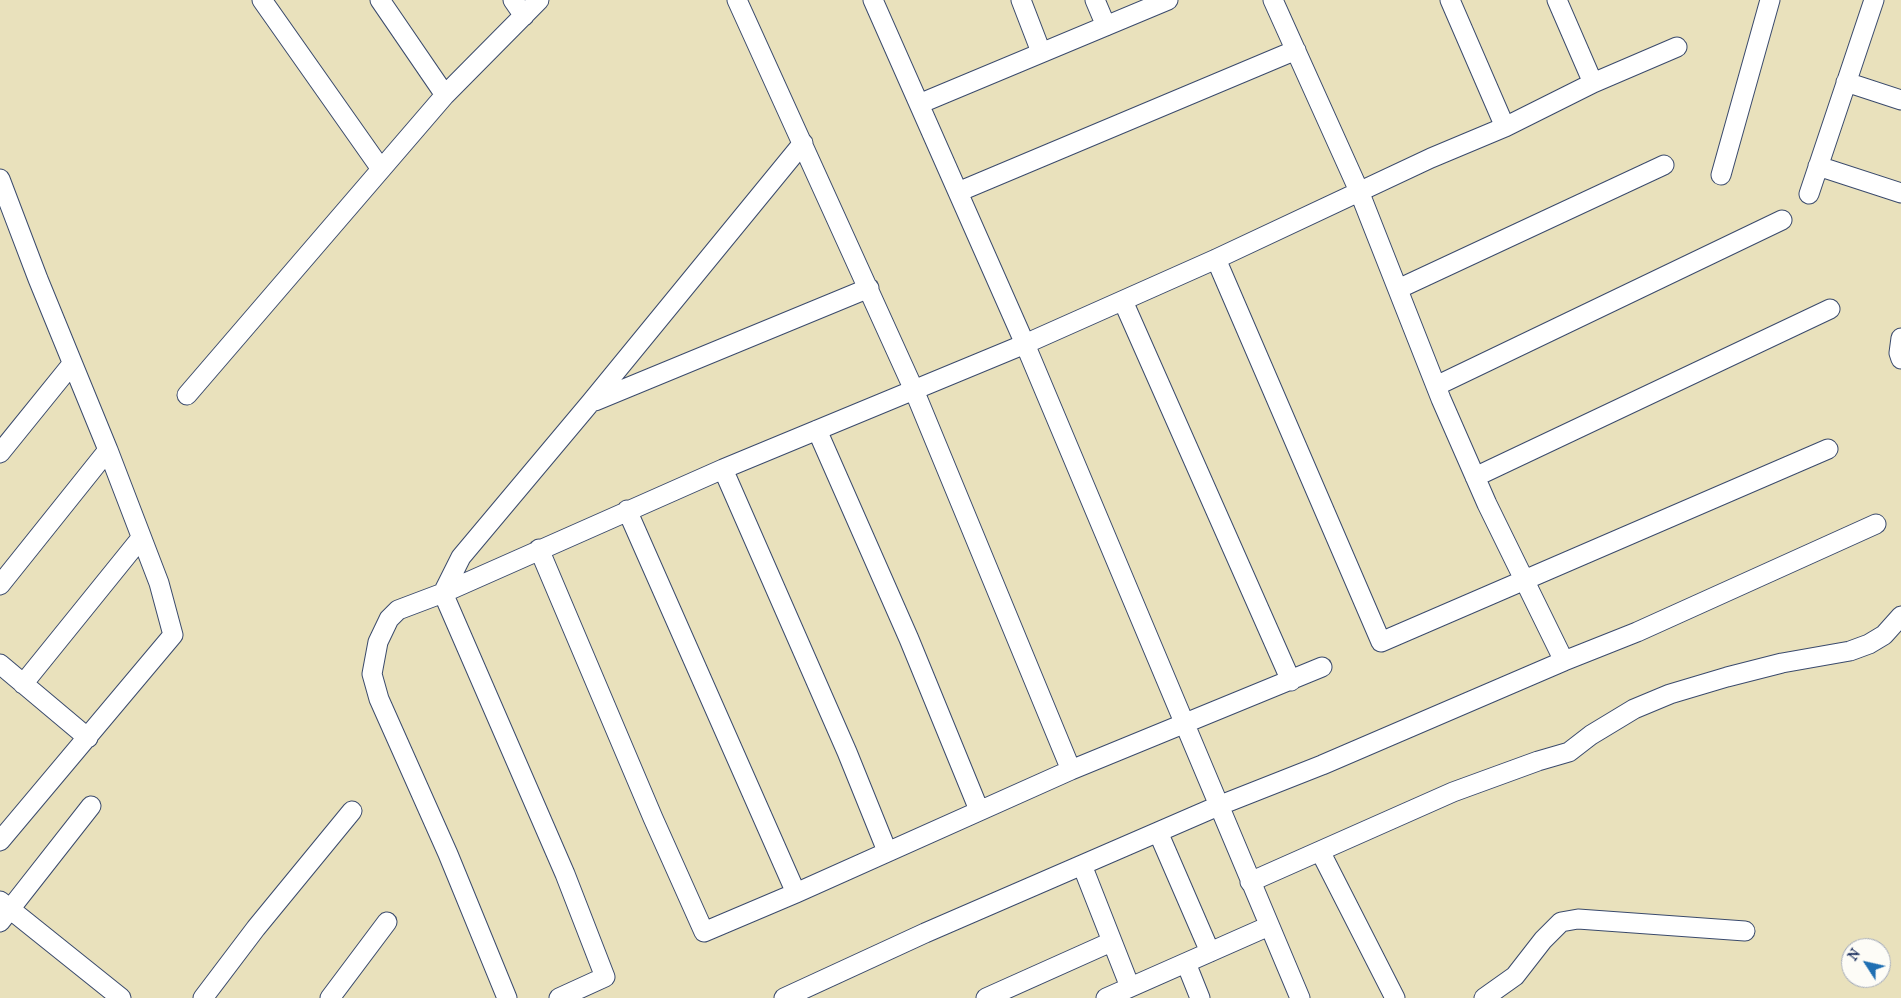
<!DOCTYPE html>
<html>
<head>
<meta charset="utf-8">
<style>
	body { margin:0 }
	#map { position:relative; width:1901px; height:998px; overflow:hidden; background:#e9e1bc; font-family:"IM FELL French Canon",serif }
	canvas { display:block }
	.north { position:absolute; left:1841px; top:938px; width:50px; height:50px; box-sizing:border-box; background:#fdfcf7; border:1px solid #a3aaba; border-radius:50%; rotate:305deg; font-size:14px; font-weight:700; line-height:20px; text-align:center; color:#1b2f5e }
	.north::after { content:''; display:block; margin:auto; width:18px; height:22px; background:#1f6fb2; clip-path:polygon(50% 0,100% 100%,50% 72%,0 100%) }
</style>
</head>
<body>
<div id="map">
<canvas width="1901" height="998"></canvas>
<div class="north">N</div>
</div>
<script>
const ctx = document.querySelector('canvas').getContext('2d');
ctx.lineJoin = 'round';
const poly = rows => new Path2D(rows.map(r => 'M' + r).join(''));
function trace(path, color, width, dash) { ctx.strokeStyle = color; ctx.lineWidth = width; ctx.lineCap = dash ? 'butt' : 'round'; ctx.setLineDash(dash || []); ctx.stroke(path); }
const minor = poly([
	[262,0,381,169],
	[380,0,445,95],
	[513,0,524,16],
	[737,0,914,390,1071,770],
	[873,0,1025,344,1216,259,1431,158,1505,127,1593,83,1557,0],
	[1021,0,1041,52],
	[1095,0,1106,26],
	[1273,0,1359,191,1441,399,1487,504,1564,661],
	[1450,0,1505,127],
	[1846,82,1901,100],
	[1593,83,1677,47],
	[919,104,1168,0],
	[1818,166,1901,193],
	[1721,175,1770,0],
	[0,179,38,279,108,450,159,583,173,635,0,841],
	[958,192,1296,50],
	[1809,194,1874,0],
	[1216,259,1381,642,1828,449],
	[1398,289,1664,165],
	[1123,301,1291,681],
	[1901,338,1899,353,1901,359],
	[1436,386,1782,220],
	[187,395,445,95,539,0],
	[595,401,869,288],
	[817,430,909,639,979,810],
	[0,453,72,364],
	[1475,477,1830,309],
	[627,510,796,893],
	[539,549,653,818,704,932,796,893,1071,770,1322,667],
	[0,585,108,450],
	[0,664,88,738],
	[23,684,141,538],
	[1158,832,1210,952],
	[887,851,847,752,723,469,1025,344,1300,998],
	[1320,851,1395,998],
	[1082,865,1130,987],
	[1250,882,1453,792,1538,761,1569,752,1591,735,1634,709,1670,694,1727,677,1782,663,1850,651,1869,644,1884,635,1901,616],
	[0,901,121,998],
	[0,922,91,806],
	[1186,963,1200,998],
	[203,998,256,928,352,811],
	[330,998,387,922],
	[507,998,448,854,379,699,372,674,378,642,389,619,398,610,443,593,723,469],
	[559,998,605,977,565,874,443,593,461,557,591,402,803,143],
	[784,998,925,933,1218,806,1322,765,1564,661,1637,632,1876,524],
	[986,998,1111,942],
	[1106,998,1269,926],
	[1484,998,1515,976,1543,940,1561,922,1578,919,1745,931]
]);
trace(minor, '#3a4a6c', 21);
trace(minor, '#fff', 19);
</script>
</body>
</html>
